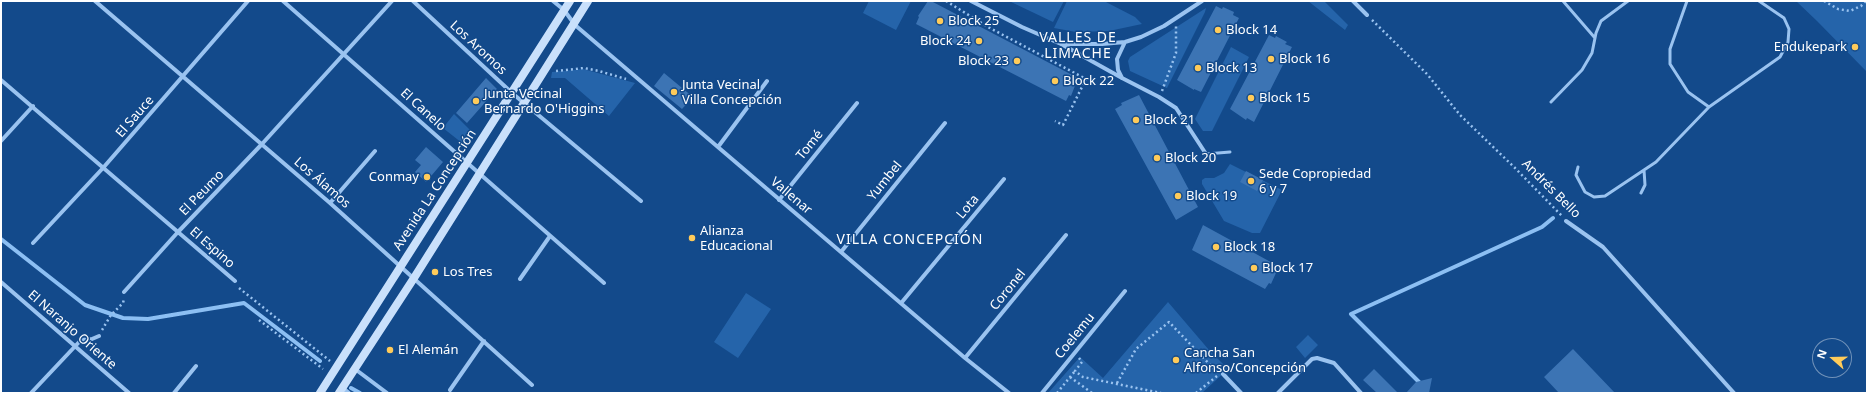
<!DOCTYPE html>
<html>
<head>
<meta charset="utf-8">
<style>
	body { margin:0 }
	#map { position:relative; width:1868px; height:394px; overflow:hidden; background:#134a8b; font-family:"Noto Sans",sans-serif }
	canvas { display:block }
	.frame { position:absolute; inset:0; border:2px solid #fff; pointer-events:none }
	.north { position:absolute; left:1812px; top:338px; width:40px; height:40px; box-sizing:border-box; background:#134a8b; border:1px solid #7192b9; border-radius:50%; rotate:290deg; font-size:11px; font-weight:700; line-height:16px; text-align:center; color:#fff }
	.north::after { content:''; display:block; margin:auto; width:14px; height:18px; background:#ffcb5a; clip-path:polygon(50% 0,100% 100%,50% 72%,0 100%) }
</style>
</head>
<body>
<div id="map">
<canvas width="1868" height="394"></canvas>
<div class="frame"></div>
<div class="north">N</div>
</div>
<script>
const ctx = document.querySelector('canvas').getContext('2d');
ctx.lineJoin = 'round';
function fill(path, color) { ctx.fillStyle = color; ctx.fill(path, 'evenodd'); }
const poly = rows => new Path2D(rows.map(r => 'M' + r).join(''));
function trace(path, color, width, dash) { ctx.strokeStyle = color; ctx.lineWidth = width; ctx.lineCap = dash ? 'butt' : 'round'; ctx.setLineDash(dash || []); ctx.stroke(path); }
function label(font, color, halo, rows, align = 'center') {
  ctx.font = font + ' "Noto Sans",sans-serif'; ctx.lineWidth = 3; ctx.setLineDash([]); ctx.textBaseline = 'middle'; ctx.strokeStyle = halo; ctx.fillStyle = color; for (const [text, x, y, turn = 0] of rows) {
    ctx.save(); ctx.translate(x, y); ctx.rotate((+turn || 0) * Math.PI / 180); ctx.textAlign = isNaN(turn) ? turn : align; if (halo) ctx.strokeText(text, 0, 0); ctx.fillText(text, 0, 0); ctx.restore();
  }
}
fill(poly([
	[869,1,911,1,896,30,863,13],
	[1009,1,1064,1,1053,22],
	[1067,1,1104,1,1135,17,1142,24,1109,31,1076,32,1054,28],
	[1308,1,1324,1,1348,25,1345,30],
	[1796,1,1867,1,1867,72,1817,21],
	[1206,8,1205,12,1167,88,1130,71,1128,61,1130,57],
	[1231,47,1249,57,1212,131,1203,131,1195,119],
	[583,69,635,83,609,116,565,78,551,78,552,72],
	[454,114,470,130,462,143,443,128],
	[1230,164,1282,190,1260,233,1252,233,1224,221,1202,184,1202,180,1205,178,1214,178,1224,173],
	[746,293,771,309,738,358,714,342],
	[1168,302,1209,350,1228,369,1202,393,1048,393,1080,357,1103,378],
	[1308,335,1318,345,1305,358,1296,347]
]), '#2564aa');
trace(poly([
	[1,239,85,305,123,318,148,319,244,303,320,361],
	[1421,384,1351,314,1542,227,1553,218],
	[351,388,360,393]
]), '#8cbff3', 4);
fill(poly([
	[928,1,931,1,1078,78,1071,96,1069,95,1066,101,916,24,919,17,918,16],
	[1216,6,1222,9,1223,7,1234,12,1233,15,1239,18,1201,92,1194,89,1194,90,1177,80],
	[1269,35,1275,38,1276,36,1287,42,1285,44,1292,47,1254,122,1247,118,1246,120,1230,109],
	[664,73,693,97,682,109,654,86],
	[486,78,497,89,467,123,456,113],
	[1139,95,1198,207,1176,220,1115,109,1122,105,1121,103],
	[426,147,443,162,426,182,415,172,421,165,415,160],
	[1246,171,1263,180,1257,191,1240,182],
	[1203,225,1278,266,1274,272,1276,273,1271,284,1269,283,1265,289,1192,250],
	[1573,349,1615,393,1559,393,1544,377],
	[1374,369,1398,393,1377,393,1363,380],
	[1432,378,1429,393,1406,393,1416,382]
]), '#3c74b4');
trace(poly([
	[946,1,988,27,1086,79,1063,125,1055,121],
	[1824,1,1838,9,1850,11,1861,6,1866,1],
	[1372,20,1427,74,1460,115,1515,168,1562,216],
	[556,71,584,68,599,71,626,79],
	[1162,91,1176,53,1176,26],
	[239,288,330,361],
	[259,320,323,369],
	[102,330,111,315,123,303,124,299],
	[1079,358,1082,362,1075,371,1083,377,1161,393],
	[1070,377,1092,393],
	[1117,383,1136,349,1169,322,1216,371],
	[1057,393,1075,371],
	[1196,393,1217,376]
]), '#9ac3f0', 2.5, [2, 3]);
trace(poly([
	[1563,1,1595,38],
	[1687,1,1670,49,1670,64,1688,92,1709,107],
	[1551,102,1582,70,1592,53,1596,33,1601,21,1628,1],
	[1206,154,1230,152],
	[1578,167,1576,175,1585,192,1594,197,1605,196,1656,162,1709,107,1780,57,1788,42,1789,29,1784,18,1759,1],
	[1641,193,1645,185,1644,170]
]), '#9ac3f0', 3);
trace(poly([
	[95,1,330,203,532,385],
	[283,1,604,283],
	[413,1,512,93,641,201],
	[553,1,564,10,575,25,965,358,1009,393],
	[971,1,1022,27,1061,44,1102,44,1125,42,1141,37,1164,26,1202,1],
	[1353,1,1367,15],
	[1061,44,1122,78,1159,97,1176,108,1206,154],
	[1122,78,1118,70,1117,59,1125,42],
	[1,80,235,281],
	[1,141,33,106],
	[718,147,767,81],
	[779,200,857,103],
	[330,203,375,151],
	[1566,221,1603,247,1734,393],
	[33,243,103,168,248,1],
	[841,252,945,123],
	[520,279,550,236],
	[1,282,129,393],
	[124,292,178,232,262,144,392,1],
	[902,302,1004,179],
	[965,358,1066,235],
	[355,369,387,393],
	[1223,374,1241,393],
	[343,388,349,393],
	[450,390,484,341],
	[31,393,81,340,92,339,99,336],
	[174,393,196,366],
	[1042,393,1125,291],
	[1278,393,1312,359,1317,358,1334,363,1361,393]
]), '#9ac3f0', 4);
trace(poly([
	[320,393,570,1],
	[339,393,414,278,588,1]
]), '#c9e0fb', 8);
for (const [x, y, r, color] of [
	[940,21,4,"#ffcb5a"],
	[1218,30,4,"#ffcb5a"],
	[979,41,4,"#ffcb5a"],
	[1855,47,4,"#ffcb5a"],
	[1271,59,4,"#ffcb5a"],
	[1017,61,4,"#ffcb5a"],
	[1198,68,4,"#ffcb5a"],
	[1055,81,4,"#ffcb5a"],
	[674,92,4,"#ffcb5a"],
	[1251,98,4,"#ffcb5a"],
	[476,101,4,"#ffcb5a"],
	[1136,120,4,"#ffcb5a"],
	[1157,158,4,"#ffcb5a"],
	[427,177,4,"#ffcb5a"],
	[1251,181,4,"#ffcb5a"],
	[1178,196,4,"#ffcb5a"],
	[692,238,4,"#ffcb5a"],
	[1216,247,4,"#ffcb5a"],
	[1254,268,4,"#ffcb5a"],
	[435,272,4,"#ffcb5a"],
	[390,350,4,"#ffcb5a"],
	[1176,360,4,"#ffcb5a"]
]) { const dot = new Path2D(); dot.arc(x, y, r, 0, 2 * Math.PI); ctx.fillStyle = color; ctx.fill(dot); trace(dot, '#134a8b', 1.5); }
label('13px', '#fff', '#134a8b', [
	["Block 25",948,21],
	["Block 14",1226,30],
	["Block 24",971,41,"right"],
	["Endukepark",1847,47,"right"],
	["Block 16",1279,59],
	["Block 23",1009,61,"right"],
	["Block 13",1206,68],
	["Block 22",1063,81],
	["Junta Vecinal",682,85],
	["Villa Concepción",682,100],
	["Junta Vecinal",484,94],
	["Bernardo O'Higgins",484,109],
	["Block 15",1259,98],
	["Block 21",1144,120],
	["Block 20",1165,158],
	["Sede Copropiedad",1259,174],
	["6 y 7",1259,189],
	["Conmay",419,177,"right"],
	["Block 19",1186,196],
	["Alianza",700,231],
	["Educacional",700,246],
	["Block 18",1224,247],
	["Block 17",1262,268],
	["Los Tres",443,272],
	["El Alemán",398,350],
	["Cancha San",1184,353],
	["Alfonso/Concepción",1184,368]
], 'left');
label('13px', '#fff', '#134a8b', [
	["Los Aromos",478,48,43],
	["El Canelo",423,110,42],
	["El Sauce",135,117,-49],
	["Tomé",810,145,-51],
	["Yumbel",885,181,-51],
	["Los Álamos",322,183,41],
	["Andrés Bello",1551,189,45],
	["Avenida La Concepción",435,190,-57],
	["El Peumo",202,193,-46],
	["Vallenar",791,196,40],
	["Lota",968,207,-50],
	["El Espino",212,248,41],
	["Coronel",1008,290,-51],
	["El Naranjo Oriente",72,330,41],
	["Coelemu",1075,336,-51]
]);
ctx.letterSpacing = '1px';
label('14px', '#fff', '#134a8b', [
	["VALLES DE",1078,38],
	["LIMACHE",1078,54],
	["VILLA CONCEPCIÓN",910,240]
]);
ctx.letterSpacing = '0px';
</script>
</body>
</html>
